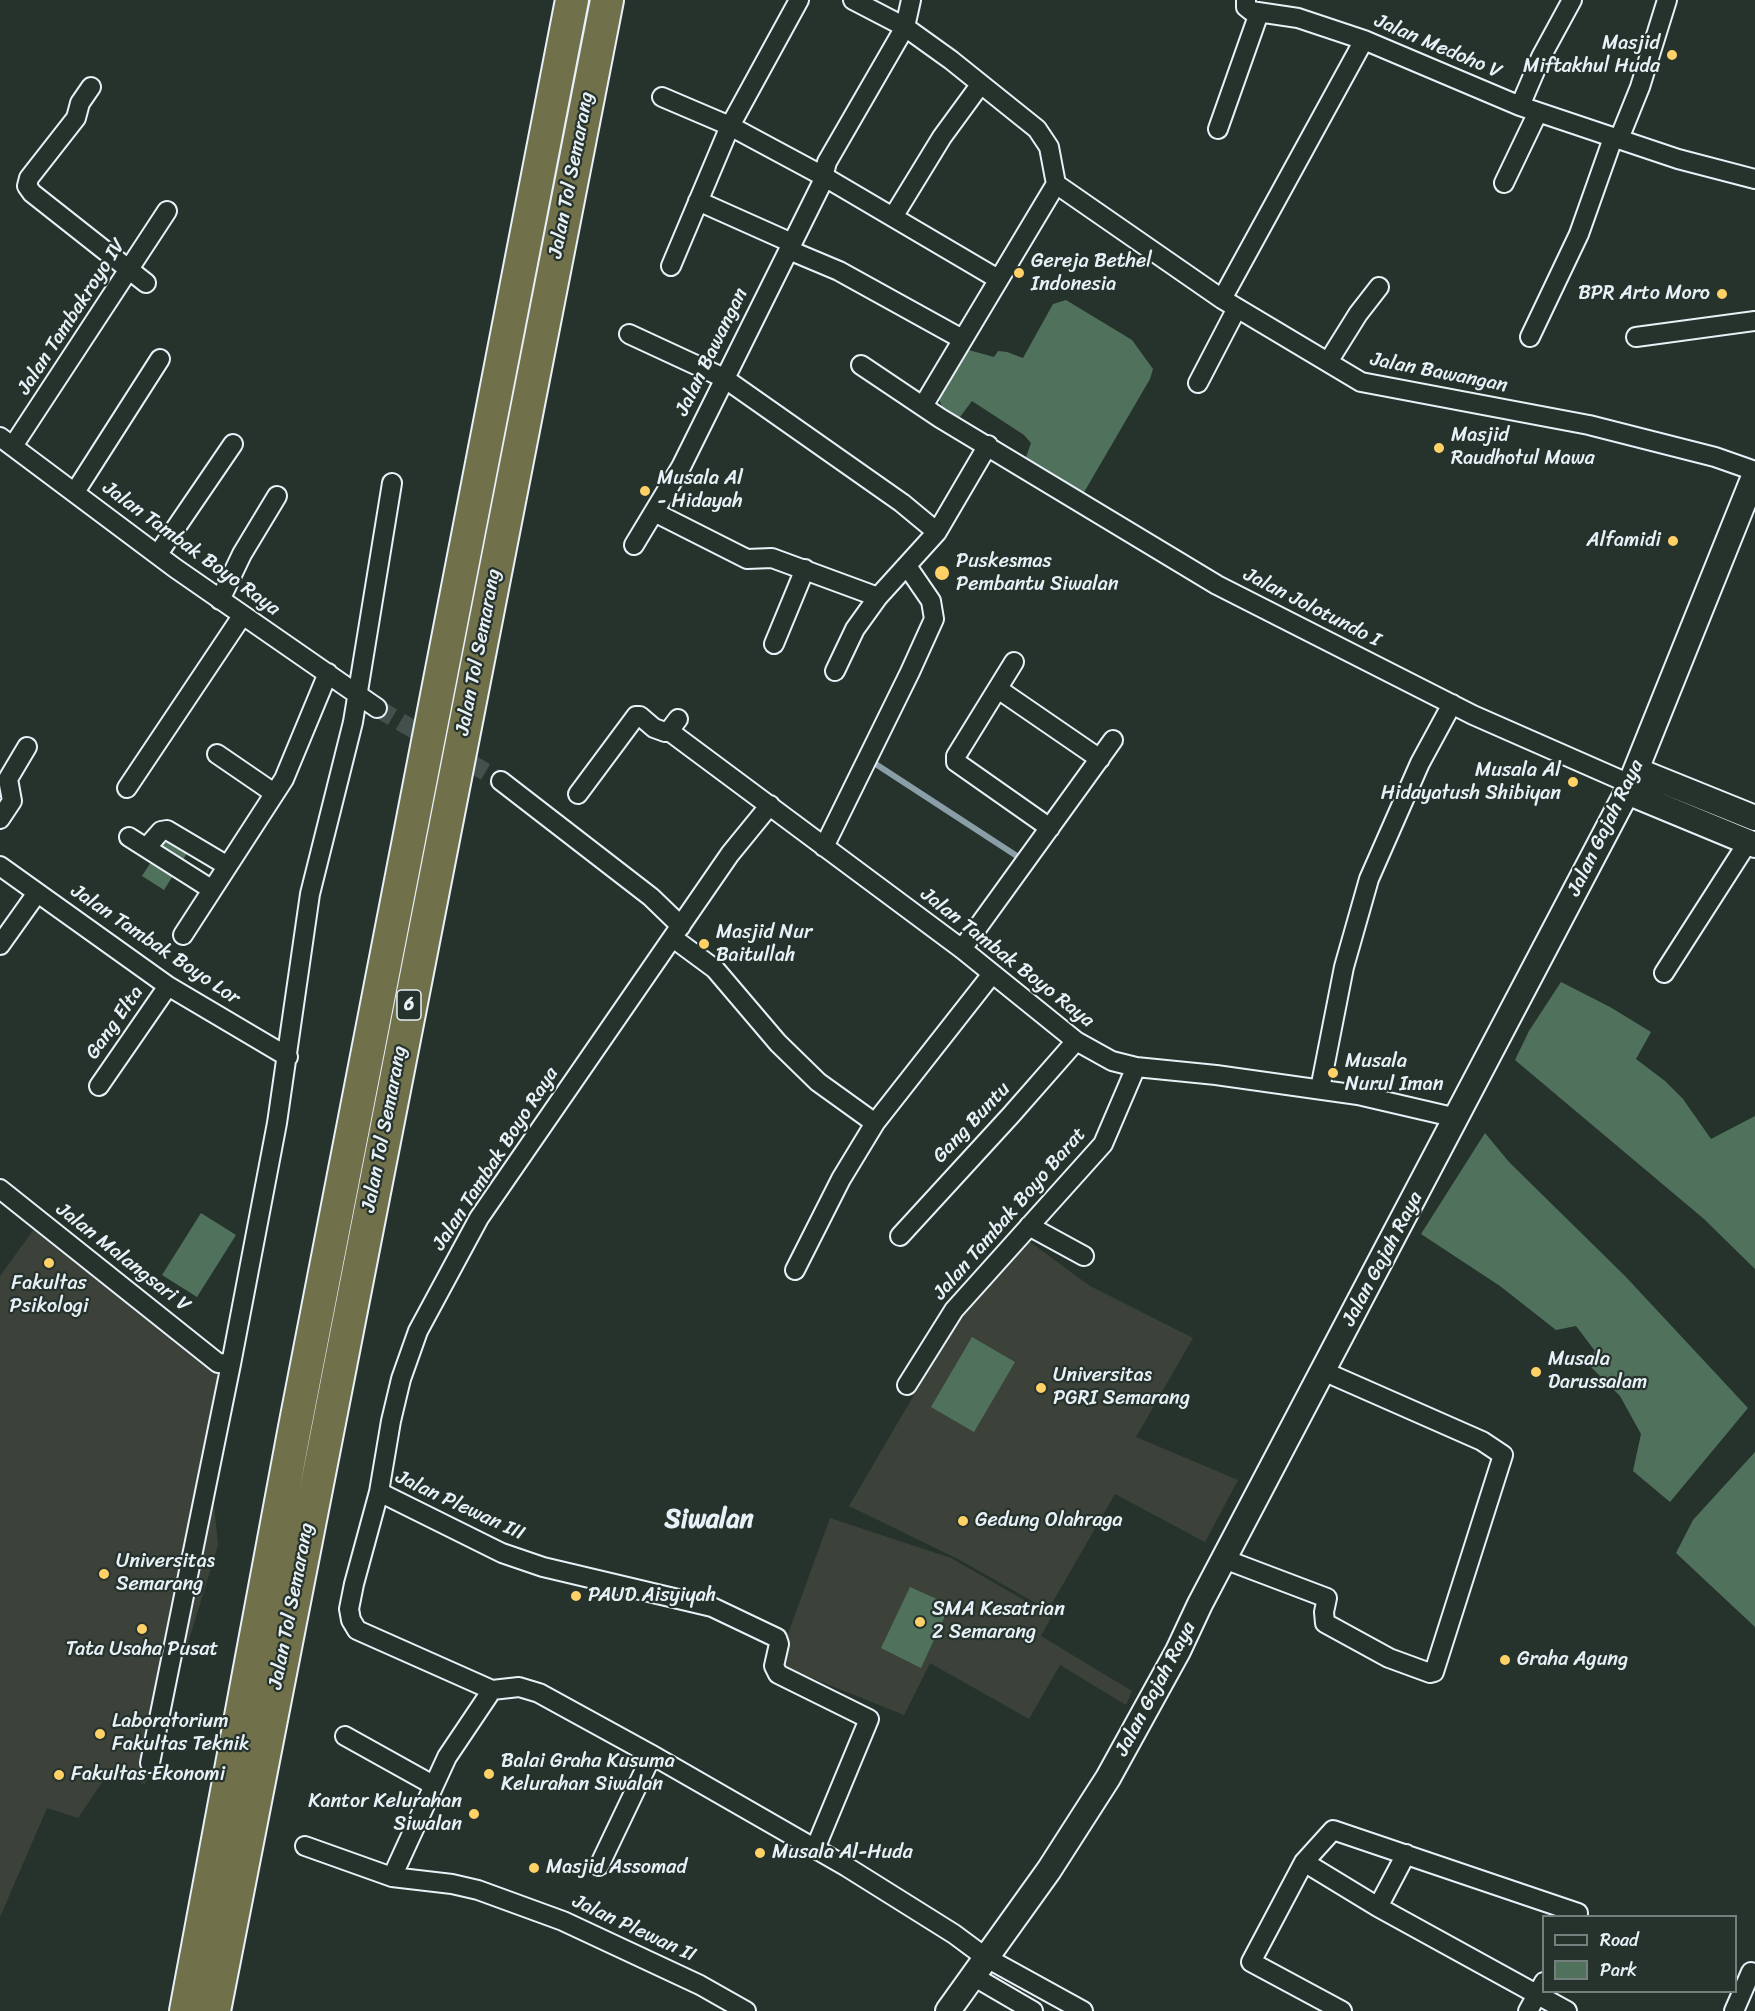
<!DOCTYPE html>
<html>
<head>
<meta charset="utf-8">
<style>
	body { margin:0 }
	#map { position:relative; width:1755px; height:2011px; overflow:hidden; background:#26332d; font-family:Sriracha,sans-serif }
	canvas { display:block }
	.legend { position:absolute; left:1542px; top:1915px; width:195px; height:78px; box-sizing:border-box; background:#26332d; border:2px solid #747f7e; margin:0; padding:8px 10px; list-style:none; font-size:18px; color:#e8f1f8 }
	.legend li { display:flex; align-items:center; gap:12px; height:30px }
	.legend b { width:30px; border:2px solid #747f7e }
</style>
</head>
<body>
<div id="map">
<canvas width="1755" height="2011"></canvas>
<ul class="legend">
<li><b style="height:8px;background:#26332d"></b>Road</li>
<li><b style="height:16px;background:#50725d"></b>Park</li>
</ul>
</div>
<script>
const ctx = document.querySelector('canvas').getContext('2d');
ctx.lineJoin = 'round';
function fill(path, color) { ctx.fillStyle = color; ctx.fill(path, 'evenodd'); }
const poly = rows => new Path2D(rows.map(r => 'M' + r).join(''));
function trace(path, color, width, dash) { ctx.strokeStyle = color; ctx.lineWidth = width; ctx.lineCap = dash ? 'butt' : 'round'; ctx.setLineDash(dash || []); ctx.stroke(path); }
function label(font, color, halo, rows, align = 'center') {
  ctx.font = font + ' Sriracha,sans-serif'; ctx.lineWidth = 4.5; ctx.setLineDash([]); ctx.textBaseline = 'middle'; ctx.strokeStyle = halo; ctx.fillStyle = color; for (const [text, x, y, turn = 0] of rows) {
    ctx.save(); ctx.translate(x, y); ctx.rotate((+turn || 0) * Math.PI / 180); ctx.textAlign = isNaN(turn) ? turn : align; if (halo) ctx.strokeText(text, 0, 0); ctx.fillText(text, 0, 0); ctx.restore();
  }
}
fill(poly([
	[37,1225,234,1385,211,1473,218,1545,145,1784,109,1772,78,1818,47,1808,0,1917,0,1276],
	[1026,1239,1090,1286,1193,1338,1136,1437,1238,1480,1205,1542,1115,1494,1048,1610,958,1559,849,1506,965,1308],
	[830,1518,951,1558,1052,1616,1041,1636,1132,1691,1126,1705,1060,1665,1029,1719,930,1663,904,1715,777,1664]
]), '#3c423a');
fill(poly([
	[1066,300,1132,340,1153,369,1150,379,1083,494,1025,460,1031,443,1024,435,972,401,957,421,945,414,937,394,965,349,994,357,998,351,1007,352,1023,358,1053,304],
	[174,826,196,839,164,890,142,876],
	[1561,982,1610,1007,1651,1032,1636,1059,1665,1081,1683,1099,1711,1139,1755,1116,1755,1269,1704,1219,1515,1060,1529,1031],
	[1485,1133,1509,1162,1625,1276,1748,1408,1670,1502,1633,1471,1641,1434,1620,1396,1587,1363,1595,1351,1576,1326,1556,1330,1500,1286,1421,1234],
	[201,1213,236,1235,197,1297,162,1275],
	[972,1337,1015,1362,974,1432,931,1407],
	[1755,1452,1755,1627,1676,1553,1693,1520],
	[910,1587,950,1605,921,1668,881,1648]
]), '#50725d');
trace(poly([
	[868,759,1023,860]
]), '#899ea6', 6);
trace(poly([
	[377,708,501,781]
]), '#43504b', 18, [18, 9]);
const minor = poly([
	[853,0,905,27,951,60,1037,129,1049,147,1056,184,923,406],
	[1246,0,1246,7,1251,11,1298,18,1364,40,1520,106,1678,159,1755,179],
	[91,87,80,103,76,118,29,178,27,186,32,193,146,283],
	[662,97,730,126,823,176,998,279],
	[1520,106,1541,57,1572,0],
	[1218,129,1259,13],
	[1619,139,1640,87,1667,0],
	[1504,183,1538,112],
	[1056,184,1222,299,1361,382,1589,425,1715,457,1755,471],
	[698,201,792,243],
	[893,217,942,137,980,85],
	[789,250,839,271,962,339],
	[671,266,730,126,799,0],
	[1222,299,1364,40],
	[629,334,724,378,902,503,937,532],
	[1530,337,1579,234,1613,138],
	[1636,337,1755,321],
	[1328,362,1358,314,1379,287],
	[861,365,940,418,1217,585,1473,715,1630,784],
	[1198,383,1237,308],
	[0,437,175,568,377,708],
	[13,446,167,211],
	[75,492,160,359],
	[654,512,747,559,772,558,878,597],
	[634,545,681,467,821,185,827,162,905,27,911,0],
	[158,554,233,444],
	[220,600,242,554,277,496],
	[774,644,805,569],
	[1014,662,956,756,956,762,1050,828],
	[835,671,855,629,878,597,937,532,988,445],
	[998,689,1100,759],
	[669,731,962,949,1076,1041,1112,1061,1136,1067,1216,1075,1358,1095,1457,1118],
	[217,754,274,793],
	[501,781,651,897,681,926],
	[127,788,242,616],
	[578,794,636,716,640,716,654,728,665,732,669,731,678,719],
	[770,805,730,854,479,1218,418,1331,401,1379,391,1421,379,1492,354,1584,349,1609,351,1620,357,1630,492,1690,519,1687,539,1693,652,1755,847,1867,954,1934,985,1957,1083,2011],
	[0,819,12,801,8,779,27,747],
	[129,837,211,889],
	[147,847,161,831,167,830,226,865],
	[824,847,910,672,934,619,931,601,907,566],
	[0,866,168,986,288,1057],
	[183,935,284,779,328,673],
	[673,938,715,969,778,1043,818,1082,875,1123],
	[0,945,37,893],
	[962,949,1113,740],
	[1664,973,1748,842],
	[99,1086,168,986],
	[1320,1089,1344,967,1369,879,1420,763,1452,704],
	[0,1189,218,1363,231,1364,277,1123,310,894,353,722,392,483],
	[1029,1226,1084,1256],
	[900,1236,1011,1115,1076,1041],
	[795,1270,841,1179,875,1123,992,974],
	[907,1385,954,1310,1103,1144,1136,1067],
	[379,1492,502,1553,543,1567,712,1607,777,1638,779,1644,774,1666,778,1674,869,1719,815,1849],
	[1224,1559,1327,1598,1324,1612,1325,1623,1389,1658,1430,1673,1434,1672,1503,1455,1482,1441,1323,1371],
	[345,1736,433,1785],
	[150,1763,231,1364],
	[305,1846,392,1877,452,1884,478,1890,563,1921,700,1985,746,2011],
	[1304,1862,1378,1907,1567,2011],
	[599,1866,652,1755],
	[392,1877,447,1757,492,1690],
	[1378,1907,1406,1854],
	[973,1976,1033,2011],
	[1342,2011,1251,1962,1304,1862,1333,1830,1578,1913,1577,1916],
	[1528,2011,1544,1982],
	[1734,2011,1751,1972]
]);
const secondary = poly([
	[1636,770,1755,818],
	[1627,792,1755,845],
	[948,2011,1049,1870,1108,1778,1178,1651,1200,1604,1627,792,1755,474]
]);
const motorway = poly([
	[186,2011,295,1427,572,0],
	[214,2011,607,0]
]);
trace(minor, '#e8f1f8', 22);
trace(secondary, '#e8f1f8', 28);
trace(motorway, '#e8f1f8', 36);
trace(minor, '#26332d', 18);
trace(secondary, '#26332d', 24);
trace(motorway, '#70704a', 32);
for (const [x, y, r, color] of [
	[1672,55,6,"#ffd166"],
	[1019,273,6,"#ffd166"],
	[1722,294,6,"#ffd166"],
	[1439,448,6,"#ffd166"],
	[645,491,6,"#ffd166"],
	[1673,541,6,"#ffd166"],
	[942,573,8,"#ffd166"],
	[1573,782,6,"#ffd166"],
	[704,944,6,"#ffd166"],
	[1333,1073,6,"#ffd166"],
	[49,1263,6,"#ffd166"],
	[1536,1372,6,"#ffd166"],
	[1041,1388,6,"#ffd166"],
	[963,1521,6,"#ffd166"],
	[104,1574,6,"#ffd166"],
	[576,1596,6,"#ffd166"],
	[920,1622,6,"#ffd166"],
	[142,1629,6,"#ffd166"],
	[1505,1660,6,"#ffd166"],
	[100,1734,6,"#ffd166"],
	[489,1774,6,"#ffd166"],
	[59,1775,6,"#ffd166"],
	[474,1814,6,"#ffd166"],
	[760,1853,6,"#ffd166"],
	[534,1868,6,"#ffd166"]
]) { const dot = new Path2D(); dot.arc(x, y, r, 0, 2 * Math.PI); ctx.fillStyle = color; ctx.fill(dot); trace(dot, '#26332d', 2); }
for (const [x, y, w] of [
	[409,1005,24]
]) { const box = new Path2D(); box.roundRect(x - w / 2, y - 15, w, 30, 4.5); ctx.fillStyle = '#26332d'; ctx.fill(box); trace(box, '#e8f1f8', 1.5); }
label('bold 18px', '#e8f1f8', null, [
	["6",409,1005]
]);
label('20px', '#e8f1f8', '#26332d', [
	["Masjid",1660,44,"right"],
	["Miftakhul Huda",1660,67,"right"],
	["Gereja Bethel",1031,262],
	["Indonesia",1031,285],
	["BPR Arto Moro",1710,294,"right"],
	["Masjid",1451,436],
	["Raudhotul Mawa",1451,459],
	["Musala Al",657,479],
	["- Hidayah",657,502],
	["Alfamidi",1661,541,"right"],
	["Puskesmas",956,562],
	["Pembantu Siwalan",956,585],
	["Musala Al",1561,771,"right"],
	["Hidayatush Shibiyan",1561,794,"right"],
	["Masjid Nur",716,933],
	["Baitullah",716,956],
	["Musala",1345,1062],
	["Nurul Iman",1345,1085],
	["Fakultas",49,1284,"center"],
	["Psikologi",49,1307,"center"],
	["Musala",1548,1360],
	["Darussalam",1548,1383],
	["Universitas",1053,1376],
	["PGRI Semarang",1053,1399],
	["Gedung Olahraga",975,1521],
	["Universitas",116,1562],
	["Semarang",116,1585],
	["PAUD Aisyiyah",588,1596],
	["SMA Kesatrian",932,1610],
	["2 Semarang",932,1633],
	["Tata Usaha Pusat",142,1650,"center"],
	["Graha Agung",1517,1660],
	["Laboratorium",112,1722],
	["Fakultas Teknik",112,1745],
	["Balai Graha Kusuma",501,1762],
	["Kelurahan Siwalan",501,1785],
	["Fakultas Ekonomi",71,1775],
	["Kantor Kelurahan",462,1802,"right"],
	["Siwalan",462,1825,"right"],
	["Musala Al-Huda",772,1853],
	["Masjid Assomad",546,1868]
], 'left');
label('20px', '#e8f1f8', '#26332d', [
	["Jalan Medoho V",1438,47,23],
	["Jalan Tol Semarang",572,175,-79],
	["Jalan Tambakroyo IV",72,317,-57],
	["Jalan Bawangan",712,352,-64],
	["Jalan Bawangan",1439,373,11],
	["Jalan Tambak Boyo Raya",191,549,36],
	["Jalan Jolotundo I",1312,608,27],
	["Jalan Tol Semarang",479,652,-79],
	["Jalan Gajah Raya",1606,828,-64],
	["Jalan Tambak Boyo Lor",155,945,34],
	["Jalan Tambak Boyo Raya",1007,958,38],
	["Gang Elta",115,1023,-55],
	["Gang Buntu",972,1123,-47],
	["Jalan Tol Semarang",385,1129,-79],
	["Jalan Tambak Boyo Raya",496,1159,-57],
	["Jalan Tambak Boyo Barat",1010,1214,-49],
	["Jalan Malangsari V",123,1258,38],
	["Jalan Gajah Raya",1383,1259,-62],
	["Jalan Plewan III",460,1506,25],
	["Jalan Tol Semarang",292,1606,-79],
	["Jalan Gajah Raya",1156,1689,-62],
	["Jalan Plewan II",634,1929,25]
]);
label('bold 26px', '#e8f1f8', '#26332d', [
	["Siwalan",709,1520]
]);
</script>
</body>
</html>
